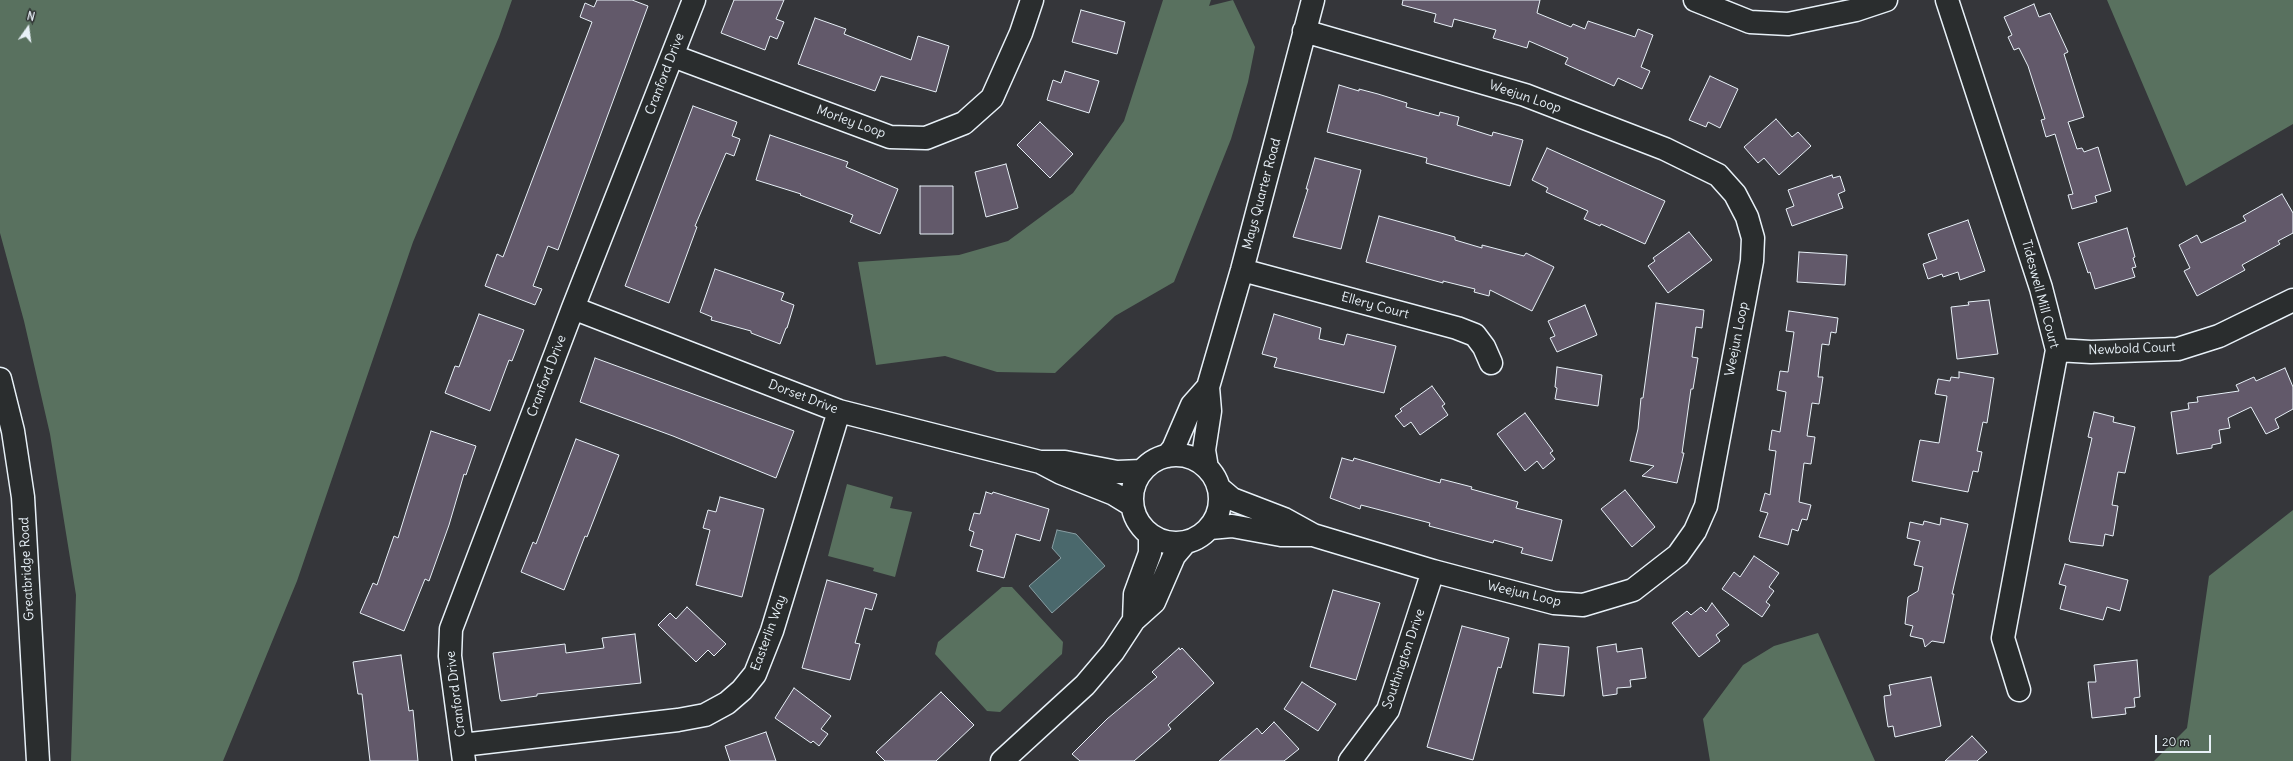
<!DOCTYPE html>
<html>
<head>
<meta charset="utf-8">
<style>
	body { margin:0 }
	#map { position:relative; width:2293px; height:761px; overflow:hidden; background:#35363a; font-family:Delius,sans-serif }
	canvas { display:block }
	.north { position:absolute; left:8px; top:8px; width:40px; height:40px; -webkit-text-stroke:3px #2a2d2e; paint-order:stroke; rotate:14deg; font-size:11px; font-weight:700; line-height:16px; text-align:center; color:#e8f1f8 }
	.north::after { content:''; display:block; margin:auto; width:14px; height:18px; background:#e8f1f8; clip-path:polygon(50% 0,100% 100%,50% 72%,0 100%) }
	.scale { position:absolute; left:2155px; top:735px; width:56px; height:18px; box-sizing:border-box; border:2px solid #e8f1f8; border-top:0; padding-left:5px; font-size:12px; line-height:14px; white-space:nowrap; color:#e8f1f8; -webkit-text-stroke:3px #2a2d2e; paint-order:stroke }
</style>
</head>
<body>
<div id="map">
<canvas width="2293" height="761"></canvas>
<div class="north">N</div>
<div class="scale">20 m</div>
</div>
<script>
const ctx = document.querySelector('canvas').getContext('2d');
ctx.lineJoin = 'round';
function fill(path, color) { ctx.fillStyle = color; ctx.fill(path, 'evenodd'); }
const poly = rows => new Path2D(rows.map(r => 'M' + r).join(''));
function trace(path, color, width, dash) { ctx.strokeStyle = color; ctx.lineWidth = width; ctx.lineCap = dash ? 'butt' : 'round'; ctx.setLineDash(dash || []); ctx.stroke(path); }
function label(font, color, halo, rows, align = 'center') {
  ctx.font = font + ' Delius,sans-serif'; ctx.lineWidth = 3.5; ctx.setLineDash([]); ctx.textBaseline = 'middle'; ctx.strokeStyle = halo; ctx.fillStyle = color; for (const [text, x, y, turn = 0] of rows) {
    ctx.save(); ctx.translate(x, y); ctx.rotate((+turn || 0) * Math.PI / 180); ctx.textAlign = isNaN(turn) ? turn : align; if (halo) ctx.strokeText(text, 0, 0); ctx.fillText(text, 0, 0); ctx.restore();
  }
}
fill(poly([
	[0,0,512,0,499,37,413,242,297,581,223,761,71,761,76,595,50,434,24,321,0,233],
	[1163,0,1211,0,1209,6,1233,0,1255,47,1248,82,1231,139,1174,282,1115,316,1055,373,997,372,945,356,876,365,858,262,959,255,1008,241,1073,193,1124,121],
	[2107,0,2293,0,2293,124,2186,186],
	[847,484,893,497,890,508,912,512,895,577,873,571,874,568,828,556],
	[2293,510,2293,761,2154,761,2187,728,2209,576],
	[1002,587,1012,587,1063,642,1062,654,1000,712,987,711,935,654,938,642],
	[1818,633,1875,761,1710,761,1703,719,1743,665,1774,646]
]), '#59715f');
const water = poly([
	[1057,530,1076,534,1105,566,1052,613,1029,586,1061,558,1052,548,1057,530]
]);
fill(water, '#4a686c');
trace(water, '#899fa4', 1);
const building = poly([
	[597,0,632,0,648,6,558,250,548,246,533,286,542,289,535,305,485,286,497,254,503,257,592,22,580,17,585,3,594,7,597,0],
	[734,0,784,0,776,19,784,22,777,39,770,36,765,50,721,33,734,0],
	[1403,0,1540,0,1537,13,1571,27,1573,24,1585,29,1588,21,1635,37,1638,29,1653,35,1641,67,1650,71,1642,89,1618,78,1614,86,1565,64,1568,58,1529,41,1527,48,1493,38,1496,30,1454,19,1452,27,1434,22,1436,14,1402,5,1403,0],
	[2034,4,2039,17,2050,13,2068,52,2064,54,2084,117,2068,122,2077,149,2082,148,2084,152,2098,147,2111,191,2095,196,2097,202,2072,209,2068,195,2073,194,2055,134,2046,137,2041,120,2045,119,2028,66,2019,48,2014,50,2008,37,2012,35,2004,17,2034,4],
	[1081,10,1125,22,1117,54,1072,42,1081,10],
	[815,18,846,29,844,34,911,60,918,36,949,46,936,92,881,76,875,91,798,64,815,18],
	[1065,71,1099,81,1089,113,1047,100,1053,80,1061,83,1065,71],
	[1710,76,1738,89,1720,128,1708,122,1706,127,1689,120,1710,76],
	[1339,85,1359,91,1359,89,1378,94,1407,103,1406,107,1439,116,1440,112,1459,117,1457,125,1492,136,1493,132,1523,140,1510,186,1426,163,1427,158,1327,132,1339,85],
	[693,106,737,122,732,136,740,139,734,156,726,153,695,226,697,227,669,303,625,286,693,106],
	[1776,119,1792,137,1798,132,1811,146,1779,175,1764,158,1758,163,1744,147,1776,119],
	[1040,122,1073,154,1050,178,1017,145,1040,122],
	[770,135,848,162,846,167,898,189,880,234,850,222,853,215,800,195,801,194,756,180,770,135],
	[1547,148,1665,201,1645,244,1601,224,1600,226,1584,219,1588,211,1546,192,1548,188,1532,180,1547,148],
	[1315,158,1361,170,1341,249,1293,237,1308,189,1306,189,1315,158],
	[1006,164,1018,208,986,217,975,172,1006,164],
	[1832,175,1833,178,1840,176,1845,191,1838,194,1843,208,1792,226,1786,209,1794,206,1788,190,1832,175],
	[920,186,953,186,953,234,920,234,920,186],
	[2282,194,2293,213,2293,233,2278,241,2280,244,2242,265,2245,270,2197,296,2184,271,2190,268,2179,245,2197,235,2201,243,2246,221,2243,216,2282,194],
	[1379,216,1455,237,1455,240,1482,248,1482,245,1524,256,1526,253,1554,267,1532,311,1490,290,1489,296,1474,292,1475,289,1443,281,1443,283,1366,262,1379,216],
	[1968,220,1985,271,1960,280,1958,272,1943,277,1942,274,1928,279,1923,264,1937,259,1928,234,1968,220],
	[2127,228,2135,257,2133,258,2136,267,2132,268,2135,277,2095,289,2090,272,2088,273,2078,243,2127,228],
	[1689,232,1712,260,1668,293,1648,266,1655,261,1653,258,1689,232],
	[1799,252,1847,255,1845,285,1797,282,1799,252],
	[715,269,784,293,781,300,794,305,787,328,786,328,780,344,751,333,751,331,711,320,712,317,700,312,715,269],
	[1989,300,1998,354,1957,359,1951,307,1969,305,1968,302,1989,300],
	[1656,303,1704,310,1702,328,1696,327,1692,357,1698,358,1693,389,1691,389,1682,453,1684,453,1677,483,1642,476,1654,466,1630,461,1638,429,1641,398,1643,398,1656,303],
	[1585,305,1597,335,1557,352,1550,338,1555,336,1548,321,1585,305],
	[1789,311,1838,318,1836,333,1831,332,1829,345,1822,344,1818,377,1823,377,1819,404,1812,403,1807,436,1815,437,1811,464,1804,463,1799,502,1811,505,1807,520,1802,519,1798,531,1792,529,1788,545,1759,537,1768,513,1760,511,1765,493,1770,495,1776,451,1769,450,1772,430,1780,432,1786,392,1777,390,1780,371,1788,372,1794,332,1786,331,1789,311],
	[479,314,524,330,512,361,509,360,490,411,445,393,455,366,459,367,479,314],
	[1274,314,1321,328,1319,339,1344,345,1347,334,1396,346,1384,393,1274,367,1277,358,1262,354,1274,314],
	[595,358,794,431,776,478,673,436,580,402,595,358],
	[1557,367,1602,375,1598,406,1555,399,1557,388,1555,387,1557,367],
	[2285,368,2293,387,2293,409,2275,419,2279,428,2266,434,2251,407,2228,418,2230,428,2219,430,2221,443,2212,445,2212,448,2177,454,2171,412,2189,409,2188,403,2198,402,2197,397,2239,391,2236,385,2254,377,2256,381,2285,368],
	[1959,372,1994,378,1987,423,1983,422,1977,451,1982,452,1978,472,1973,471,1968,492,1912,481,1920,440,1939,443,1947,396,1935,394,1938,379,1950,381,1951,377,1959,378,1959,372],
	[1432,386,1445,404,1442,406,1448,415,1420,435,1411,422,1404,427,1395,416,1402,411,1400,409,1432,386],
	[2094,412,2114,417,2113,422,2135,427,2125,473,2118,472,2112,505,2118,506,2113,536,2105,534,2103,546,2070,542,2069,539,2092,438,2088,437,2094,412],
	[1525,413,1553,451,1550,453,1555,459,1543,469,1537,461,1525,471,1497,434,1525,413],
	[431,431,476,446,466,475,464,474,449,525,429,581,425,579,404,631,360,613,373,583,377,585,394,536,398,538,431,431],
	[576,439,619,455,587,537,585,536,564,590,521,572,533,542,536,544,576,439],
	[1342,458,1353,461,1354,458,1440,483,1441,479,1472,487,1471,489,1518,502,1516,508,1562,520,1552,561,1521,553,1523,548,1494,540,1493,543,1429,526,1430,523,1361,505,1360,509,1330,498,1342,458],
	[1625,490,1655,527,1632,547,1601,509,1625,490],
	[986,492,992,494,993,492,1049,509,1040,541,1016,534,1004,578,977,571,983,550,970,546,974,532,969,530,974,513,980,514,986,492],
	[720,497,764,509,742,597,696,585,710,530,703,528,708,510,716,512,720,497],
	[1941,518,1968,524,1952,594,1954,594,1944,643,1932,641,1925,647,1923,639,1910,636,1913,626,1905,624,1908,597,1918,591,1923,567,1914,565,1920,541,1907,538,1910,522,1923,525,1924,521,1940,525,1941,518],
	[1754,556,1779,573,1769,587,1774,591,1766,602,1770,605,1762,617,1722,589,1734,572,1740,577,1754,556],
	[2065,564,2128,580,2120,611,2107,607,2103,620,2060,609,2066,586,2059,584,2065,564],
	[827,580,877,594,872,610,865,608,855,643,860,644,850,680,802,668,827,580],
	[1333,590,1380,603,1356,680,1310,667,1333,590],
	[1712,603,1729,625,1716,635,1720,641,1699,657,1672,623,1687,611,1691,615,1701,607,1706,612,1712,603],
	[687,607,726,644,714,656,708,650,696,662,658,625,670,613,676,619,687,607],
	[1462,626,1509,638,1501,668,1498,667,1473,760,1427,747,1462,626],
	[635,634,641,683,537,694,537,696,501,701,500,699,493,653,565,644,566,653,604,648,602,638,635,634],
	[1539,644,1569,647,1564,696,1533,693,1539,644],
	[1616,644,1617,652,1642,648,1646,678,1630,680,1631,687,1617,688,1617,694,1603,696,1597,647,1616,644],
	[1179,648,1180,650,1182,648,1214,683,1168,725,1171,729,1134,761,1080,761,1072,754,1107,719,1157,677,1152,672,1179,648],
	[401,655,409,711,413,710,418,761,370,761,362,694,358,694,353,662,401,655],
	[2137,660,2140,697,2134,698,2135,707,2125,708,2126,714,2092,718,2088,682,2096,682,2094,665,2137,660],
	[1931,677,1941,726,1895,737,1893,726,1888,727,1885,707,1884,696,1891,695,1889,685,1931,677],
	[1302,682,1336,704,1318,731,1284,709,1302,682],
	[794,688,831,716,821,729,828,734,819,746,813,741,811,743,775,718,794,688],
	[941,692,974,725,936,761,885,761,876,752,941,692],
	[1274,722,1299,749,1284,761,1219,761,1257,728,1262,734,1274,722],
	[766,732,776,761,730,761,725,746,766,732],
	[1972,736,1987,752,1977,761,1945,761,1972,736]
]);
fill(building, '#62596a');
trace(building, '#e8f1f8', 1);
const minor = poly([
	[1695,0,1750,22,1788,24,1856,10,1886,0],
	[1947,0,2041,288,2057,350,2003,638,2019,690],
	[1304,31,1525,95,1665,149,1718,175,1735,194,1747,217,1753,238,1752,261,1706,506,1695,531,1678,555,1633,590,1583,605,1554,603,1433,571,1313,535],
	[673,56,890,137,926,138,964,123,992,98,1021,33,1032,0],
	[1242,270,1457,328,1475,335,1484,347,1491,363],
	[573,308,839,411,1040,462],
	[2057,350,2091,352,2178,349,2219,336,2293,300],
	[0,379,13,431,23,497,38,761],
	[1208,387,1242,270,1313,0],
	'1132 499a44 44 0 1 1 88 0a44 44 0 1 1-88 0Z',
	[1167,456,1173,449,1192,405,1208,387,1210,411,1204,450,1207,468],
	[1132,505,1114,494,1061,473,1040,462,1065,462,1117,472,1142,471],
	[1210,528,1232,526,1281,535,1313,535,1284,519,1232,499,1219,488],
	[1150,536,1150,553,1135,594,1134,620,1154,602,1174,556,1185,543],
	[462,745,678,720,705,715,727,703,742,690,755,674,772,631,839,411],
	[464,761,450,656,451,629,573,308,694,0],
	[1002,761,1085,685,1113,652,1134,620],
	[1350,761,1388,710,1433,571]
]);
trace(minor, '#e8f1f8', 25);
trace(minor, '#2a2d2e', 22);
label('13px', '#e8f1f8', '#2a2d2e', [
	["Cranford Drive",665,74,-69],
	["Weejun Loop",1525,97,19],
	["Morley Loop",851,122,20],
	["Mays Quarter Road",1262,194,-75],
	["Tideswell Mill Court",2040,294,75],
	["Ellery Court",1375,306,15],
	["Weejun Loop",1737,339,-79],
	["Newbold Court",2132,349,-2],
	["Cranford Drive",547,376,-69],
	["Dorset Drive",803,397,21],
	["Greatbridge Road",27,569,-93],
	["Weejun Loop",1524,594,13],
	["Easterlin Way",769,633,-70],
	["Southington Drive",1404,659,-71],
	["Cranford Drive",456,694,-97]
]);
</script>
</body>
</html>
